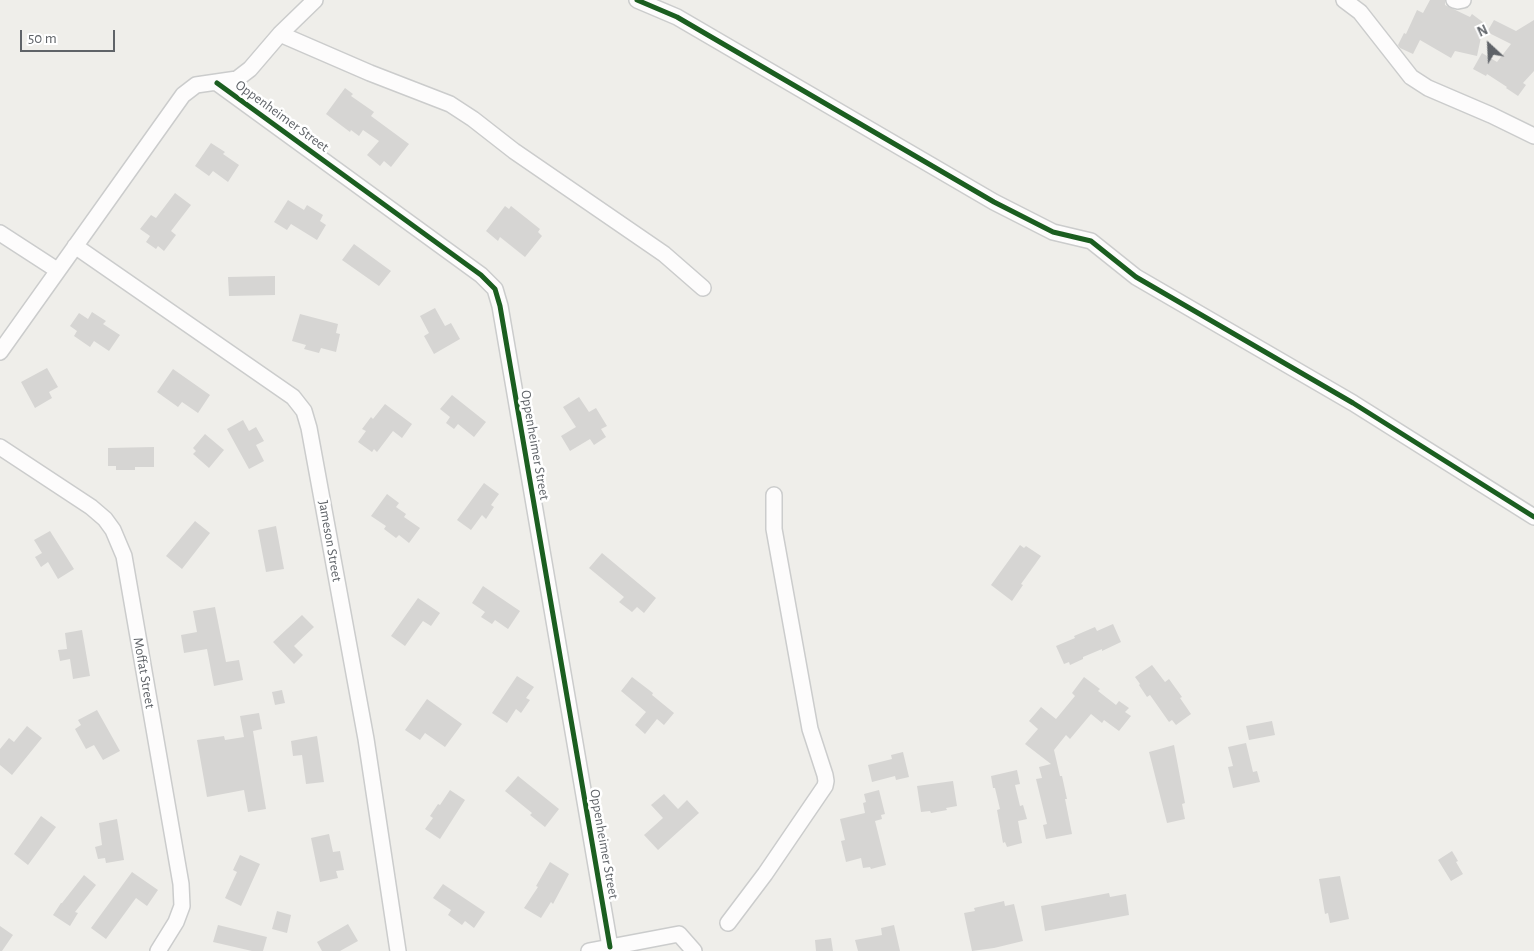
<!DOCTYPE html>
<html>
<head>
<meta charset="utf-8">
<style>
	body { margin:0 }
	#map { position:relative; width:1534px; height:951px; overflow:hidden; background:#efeeea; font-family:"Alegreya Sans",sans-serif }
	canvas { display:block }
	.north { position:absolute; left:1464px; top:20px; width:50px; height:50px; -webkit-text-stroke:4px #fff; paint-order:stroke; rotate:335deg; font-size:14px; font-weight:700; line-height:20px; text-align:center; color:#5f6368 }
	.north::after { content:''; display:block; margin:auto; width:18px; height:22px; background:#5f6368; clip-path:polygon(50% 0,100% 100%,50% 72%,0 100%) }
	.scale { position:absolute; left:20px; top:30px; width:95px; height:22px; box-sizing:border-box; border:2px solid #5f6368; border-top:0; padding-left:6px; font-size:15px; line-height:18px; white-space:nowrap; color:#5f6368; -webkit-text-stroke:4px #fff; paint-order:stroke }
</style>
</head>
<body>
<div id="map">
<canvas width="1534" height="951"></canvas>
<div class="north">N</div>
<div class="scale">50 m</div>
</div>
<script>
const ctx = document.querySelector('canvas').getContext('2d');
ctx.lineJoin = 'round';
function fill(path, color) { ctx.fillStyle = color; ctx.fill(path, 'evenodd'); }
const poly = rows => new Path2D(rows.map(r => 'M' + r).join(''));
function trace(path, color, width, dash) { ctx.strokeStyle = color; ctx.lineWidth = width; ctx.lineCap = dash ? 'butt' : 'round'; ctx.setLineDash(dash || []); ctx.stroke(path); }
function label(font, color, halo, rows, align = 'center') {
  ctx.font = font + ' "Alegreya Sans",sans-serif'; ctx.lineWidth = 5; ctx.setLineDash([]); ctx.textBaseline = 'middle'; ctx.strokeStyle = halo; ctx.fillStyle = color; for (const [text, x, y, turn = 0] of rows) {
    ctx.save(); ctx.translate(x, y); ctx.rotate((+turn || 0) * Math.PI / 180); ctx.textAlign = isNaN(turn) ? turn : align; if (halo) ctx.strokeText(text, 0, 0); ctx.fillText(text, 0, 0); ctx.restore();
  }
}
fill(poly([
	[1430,0,1445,0,1445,5,1470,17,1472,14,1484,23,1477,56,1455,51,1451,58,1420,40,1413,54,1400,48,1398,45,1404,33,1406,34,1417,10,1423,13],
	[1494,20,1516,31,1534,20,1534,71,1523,83,1526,85,1518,96,1506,88,1507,87,1487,74,1486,76,1473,69,1482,53,1497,62,1511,44,1487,32],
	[345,88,353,94,351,96,374,112,371,116,409,144,391,167,384,161,380,166,367,155,379,141,363,130,359,136,351,130,350,132,326,114],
	[211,143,225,152,223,154,239,165,228,182,213,171,209,176,195,166],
	[175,193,191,205,171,231,176,235,164,251,158,246,156,249,146,242,150,236,140,229,151,215,156,218],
	[288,200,304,210,307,205,323,215,320,221,326,225,317,240,291,224,287,230,274,222],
	[505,206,509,209,511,206,540,229,538,232,542,236,525,257,500,237,498,241,486,231],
	[354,244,391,271,379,286,342,260],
	[275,276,275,295,229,296,228,277],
	[435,308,445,326,451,323,460,339,434,354,424,336,429,333,420,316],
	[92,312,106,321,103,324,120,335,109,351,94,341,90,347,74,336,77,331,70,326,79,313,88,319],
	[300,314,338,324,336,333,340,334,336,352,321,348,319,353,304,349,306,345,292,341],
	[47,368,58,387,49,392,52,398,35,408,21,382],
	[173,369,210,395,198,413,182,402,178,407,157,392],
	[452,395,486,422,474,437,458,424,454,429,446,423,450,417,440,409],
	[579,397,589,412,596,408,607,426,601,429,606,437,594,445,590,439,570,451,561,436,576,427,563,407],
	[385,404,412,424,402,438,393,431,377,452,374,449,372,452,358,442,366,431,362,429,371,417,373,419],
	[243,420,249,431,256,427,264,441,256,445,264,461,249,469,227,429],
	[205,434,224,450,209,468,193,454,196,451,193,448],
	[154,447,154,467,135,467,135,470,116,470,116,466,108,466,108,448],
	[484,483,499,494,491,505,494,507,486,519,482,515,471,530,457,520],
	[387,494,399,503,396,507,406,514,404,517,420,528,409,543,399,535,396,538,384,529,386,526,371,516],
	[195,521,210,533,182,569,166,556],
	[276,526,284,569,266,572,258,530],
	[50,531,74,569,58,579,48,562,41,567,35,557,42,553,34,540],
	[1020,545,1024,548,1026,546,1041,556,1021,584,1023,585,1012,601,991,585],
	[602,553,656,598,644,613,637,607,632,612,619,602,624,597,589,568],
	[483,586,520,611,508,629,495,620,492,624,481,617,485,612,472,603],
	[418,598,440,613,431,626,423,621,405,646,391,636],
	[215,607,226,662,239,660,243,680,214,686,207,649,184,653,181,635,197,632,193,611],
	[302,615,314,627,294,646,303,655,294,664,273,642],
	[1113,624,1121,642,1102,651,1102,649,1083,657,1083,659,1070,665,1069,662,1064,664,1056,646,1075,638,1074,636,1095,627,1097,631],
	[82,630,90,676,73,679,70,659,60,661,58,650,67,649,65,633],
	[1152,665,1165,682,1169,679,1182,697,1180,698,1191,714,1176,725,1172,720,1169,722,1150,695,1147,697,1139,685,1140,684,1135,677],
	[517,676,534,687,526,698,530,700,521,713,516,709,507,723,492,713],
	[632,677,653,693,652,695,674,713,664,725,657,719,645,734,635,725,646,712,621,691],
	[1084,677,1100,689,1098,691,1116,705,1119,701,1129,708,1125,712,1131,716,1119,731,1104,720,1102,723,1091,714,1070,739,1066,735,1054,750,1060,776,1062,776,1067,799,1065,799,1072,834,1046,839,1043,825,1047,824,1036,779,1042,778,1039,767,1051,764,1025,744,1038,729,1029,721,1041,707,1056,719,1075,696,1072,693],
	[282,690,285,703,275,705,272,692],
	[427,699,462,724,445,747,425,733,420,740,405,730],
	[97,710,120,751,103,760,94,745,86,749,75,729,81,725,78,720],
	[259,713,262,729,253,731,266,809,248,812,244,790,207,797,197,740,224,736,225,740,244,737,240,716],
	[1272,721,1275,735,1249,740,1246,726],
	[27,726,42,738,12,775,0,765,0,749,9,738,14,742],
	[317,736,324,782,306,784,302,755,293,756,291,741],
	[1246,743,1253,772,1257,771,1260,782,1233,788,1228,767,1233,766,1228,747],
	[1174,745,1185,803,1182,804,1185,819,1167,823,1149,752],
	[903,752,909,777,896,780,895,776,872,782,868,765,892,759,891,755],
	[1017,770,1020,784,1015,785,1020,806,1023,805,1027,819,1018,821,1022,843,1007,847,1005,842,1003,843,997,810,1000,809,995,788,993,788,991,776],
	[518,776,559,809,545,827,530,815,532,813,505,791],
	[953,781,957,806,946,808,947,810,931,813,930,811,921,812,917,786],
	[450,790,465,800,440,839,425,829,433,818,430,816,438,804,440,805],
	[879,790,885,814,881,815,882,819,875,821,886,865,871,869,870,867,863,868,861,858,846,862,841,841,845,840,840,819,865,813,863,803,866,802,864,794],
	[664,794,678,809,687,800,699,813,658,850,644,835,663,818,651,805],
	[41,816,56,827,28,865,14,854],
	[117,819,124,860,106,863,105,858,98,859,95,847,102,845,99,823],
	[329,834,333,852,340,851,344,870,336,871,338,878,320,882,311,838],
	[1452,851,1458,861,1456,862,1463,874,1451,881,1438,860],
	[240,855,260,864,241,906,225,898,237,872,233,870],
	[550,862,569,874,553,904,551,902,541,918,524,908,538,887,536,886],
	[132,872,158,890,147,906,136,898,106,939,91,928],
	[84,875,96,885,75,912,78,913,70,926,53,915,61,903,62,903],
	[1340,876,1349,919,1330,923,1328,913,1325,914,1319,879],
	[443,884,485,912,474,928,465,921,462,925,448,915,451,910,433,898],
	[1109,893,1110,897,1126,894,1129,915,1045,931,1041,906],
	[1004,901,1005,906,1014,904,1023,941,994,948,972,951,964,913,975,911,974,908],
	[277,911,291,915,287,933,272,929],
	[348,924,358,941,340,951,322,951,317,942],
	[218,925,267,937,263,951,252,951,213,942],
	[894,925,900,951,858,951,855,940,882,935,881,928],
	[0,926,13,935,2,951,0,951],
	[831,938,833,951,816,951,815,940]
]), '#d6d5d3');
const minor = poly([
	[637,0,677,17,994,202,1053,232,1091,241,1136,277,1353,403,1534,517],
	[1344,0,1360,12,1411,77,1428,88,1491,115,1534,136],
	[1454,0,1458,1,1463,0],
	[280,34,370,73,450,104,473,119,514,151,664,254,703,288],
	[217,83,481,275,495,289,500,306,610,947],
	[0,233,57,270],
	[75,246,293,397,304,411,309,428,366,739,398,951],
	[0,352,183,95,196,85,237,79,250,69,280,34,315,0],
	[0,447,91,507,105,519,113,530,124,556,181,884,182,906,176,922,158,951],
	[728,923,765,874,825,786,826,781,825,775,810,729,774,529,774,495],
	[589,951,679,934,694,951]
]);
trace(minor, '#cbcccc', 18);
trace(minor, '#fdfcfc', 15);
trace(poly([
	[637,0,677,17,994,202,1053,232,1091,241,1136,277,1353,403,1534,517],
	[217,83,481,275,495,289,500,306,610,947]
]), '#1b5e20', 5);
label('14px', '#5f6368', '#fff', [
	["Oppenheimer Street",282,116,36],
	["Oppenheimer Street",535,445,80],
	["Jameson Street",330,541,80],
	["Moffat Street",144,673,80],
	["Oppenheimer Street",604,844,80]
]);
</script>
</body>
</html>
